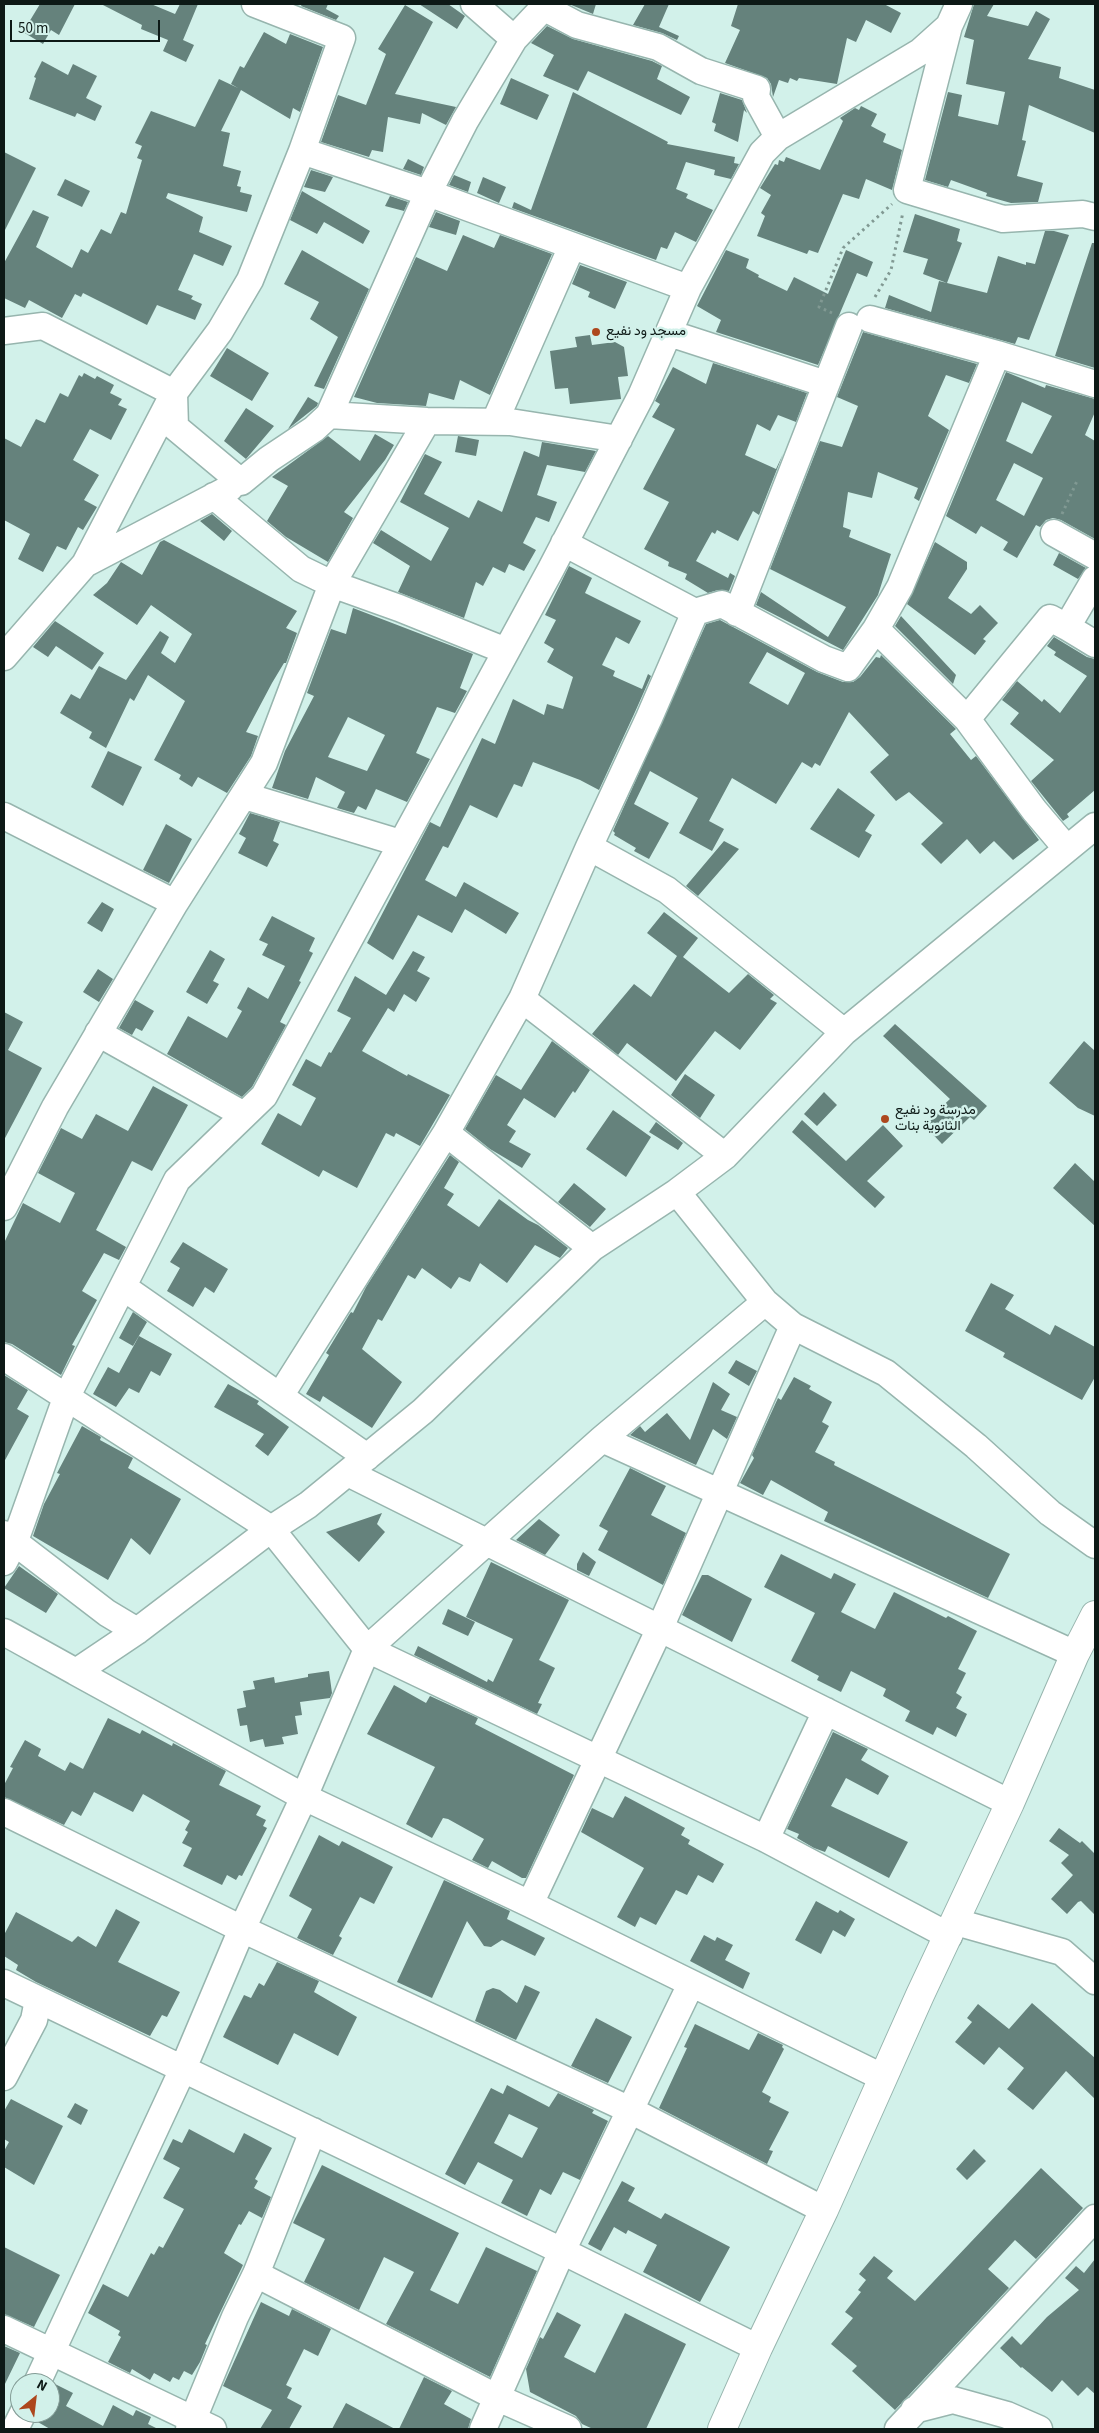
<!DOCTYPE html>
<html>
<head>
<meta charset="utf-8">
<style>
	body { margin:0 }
	#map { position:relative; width:1099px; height:2433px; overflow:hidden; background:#d2f1ea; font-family:"Source Sans 3",sans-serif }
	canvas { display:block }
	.frame { position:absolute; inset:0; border:5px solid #0d1916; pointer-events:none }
	.north { position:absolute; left:10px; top:2373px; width:50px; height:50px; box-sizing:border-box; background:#d2f1ea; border:1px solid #839b95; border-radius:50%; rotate:29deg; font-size:14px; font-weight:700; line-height:20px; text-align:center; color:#0d1916 }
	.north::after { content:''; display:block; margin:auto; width:18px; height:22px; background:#ad471d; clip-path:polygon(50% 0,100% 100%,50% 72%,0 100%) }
	.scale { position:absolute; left:10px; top:20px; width:150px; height:22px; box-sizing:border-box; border:2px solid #0d1916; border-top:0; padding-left:6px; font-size:15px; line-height:18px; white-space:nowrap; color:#0d1916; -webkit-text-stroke:4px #d2f1ea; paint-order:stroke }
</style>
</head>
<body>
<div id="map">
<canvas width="1099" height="2433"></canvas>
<div class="frame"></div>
<div class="north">N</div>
<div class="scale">50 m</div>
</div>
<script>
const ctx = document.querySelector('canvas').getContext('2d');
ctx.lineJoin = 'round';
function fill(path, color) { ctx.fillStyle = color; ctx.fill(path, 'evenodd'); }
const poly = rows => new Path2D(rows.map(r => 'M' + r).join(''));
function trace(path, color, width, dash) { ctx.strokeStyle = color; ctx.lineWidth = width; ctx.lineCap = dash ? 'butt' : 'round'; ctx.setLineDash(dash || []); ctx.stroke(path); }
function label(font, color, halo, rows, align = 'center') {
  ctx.font = font + ' "Source Sans 3",Vazirmatn,sans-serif'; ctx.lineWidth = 5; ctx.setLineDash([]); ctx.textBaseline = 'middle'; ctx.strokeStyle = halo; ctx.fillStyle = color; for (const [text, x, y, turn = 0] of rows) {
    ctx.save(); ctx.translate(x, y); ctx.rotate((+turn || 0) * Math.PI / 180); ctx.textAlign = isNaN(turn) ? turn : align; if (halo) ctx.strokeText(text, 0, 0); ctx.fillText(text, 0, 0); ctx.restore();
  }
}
fill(poly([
	[40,4,75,4,59,35,51,30,43,44,23,32],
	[101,4,151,4,175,14,180,4,198,4,183,40,194,45,186,62,163,51,168,40,141,29,142,25],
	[302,4,328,4,326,9,339,16,336,20,301,6],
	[419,4,448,4,465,16,457,29],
	[569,4,596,4,593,14],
	[645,4,669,4,659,27,679,36,677,40,662,33,633,25],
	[738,4,884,4,901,13,891,33,866,20,856,42,847,38,837,84,799,78,797,81,790,78,788,83,779,80,773,97,771,84,767,78,725,63,740,30,731,26],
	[974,4,994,4,987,16,1028,26,1036,11,1050,19,1028,59,1061,67,1059,78,1095,90,1095,133,1029,105,1022,140,1026,141,1017,176,1043,183,1038,202,1011,203,986,196,987,193,951,180,948,187,925,180,948,92,962,95,958,116,998,125,1005,92,966,84,974,40,964,37],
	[405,5,433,22,395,94,456,107,446,125,422,113,420,124,388,117,383,152,372,150,369,157,321,142,338,95,366,105,386,54,378,49],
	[547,26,573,39,652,61,662,66,657,79,690,97,681,115,588,71,578,91,543,76,554,55,531,43],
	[264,32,286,44,290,34,323,47,300,112,293,108,290,119,241,90,221,131,230,133,223,166,241,171,237,186,241,187,240,192,252,195,247,212,168,193,166,198,203,217,199,232,232,246,223,266,194,254,178,290,193,296,191,299,202,304,195,320,157,305,147,325,83,293,81,297,75,294,62,318,29,300,25,308,4,298,4,263,33,210,49,217,36,247,72,268,81,249,88,253,101,229,111,234,121,212,126,214,142,160,137,158,142,146,135,143,151,111,195,127,219,79,238,88,231,84,240,66,244,68],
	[42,61,68,75,73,64,97,76,86,98,102,106,95,121,77,113,75,117,29,99,36,78,34,77],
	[511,78,549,95,537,120,500,104],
	[573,92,668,142,667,144,735,157,734,163,739,164,731,179,714,175,715,170,686,162,676,189,688,194,686,198,713,210,696,242,675,232,667,249,661,247,656,260,512,208,514,202,531,210],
	[720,93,742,100,747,113,744,110,738,142,714,131,716,124,712,122],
	[861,106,877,114,871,126,886,134,883,142,902,150,892,190,866,179,859,199,843,194,818,253,809,250,807,254,757,236,765,216,761,213,771,195,760,188,775,164,778,165,779,160,784,162,786,157,820,170,843,121,840,118,855,108,859,110],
	[4,152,36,168,4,232],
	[408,159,424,167,421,175,403,169],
	[311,170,333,177,325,192,304,187],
	[454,175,471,182,468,192,449,185],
	[483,177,506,187,499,203,477,193],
	[65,179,90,191,82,207,57,195],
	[302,191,370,231,363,244,324,222,317,234,290,220],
	[390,196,408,202,404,211,385,206],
	[436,212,460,221,456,235,429,227],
	[915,214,960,229,957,241,962,243,947,283,923,274,928,259,903,252],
	[1045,231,1054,231,1069,235,1029,340,1018,337,1015,344,885,308,889,295,931,312,939,281,987,293,998,256,1026,265,1026,262,1035,264],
	[463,235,494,248,500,235,552,254,490,395,460,380,454,400,429,393,426,406,377,403,354,397,416,257,447,271],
	[1092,243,1095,243,1095,368,1055,356],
	[302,250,369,289,324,389,314,386,338,337,310,319,319,302,284,284],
	[726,250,749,259,746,268,759,275,758,277,787,291,794,277,828,294,846,250,873,262,867,277,857,273,818,365,716,332,721,320,697,306],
	[580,265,627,282,615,309,588,297,590,292,572,284],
	[863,332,977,364,969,383,946,375,928,416,949,430,919,501,914,498,918,488,878,472,872,498,848,492,843,527,851,530,849,537,891,554,878,595,843,650,756,605,761,592,828,637,846,607,770,569,820,441,842,447,858,406,837,397],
	[590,335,592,345,615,342,624,347,628,376,618,377,621,399,570,404,568,388,555,389,550,351,577,347,575,337],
	[227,348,269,373,252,401,210,376],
	[713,363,807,393,796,422,778,415,770,431,757,424,745,455,776,469,783,454,759,515,753,511,738,541,717,530,715,534,712,532,696,561,728,578,730,573,735,576,729,591,718,590,708,593,685,579,687,574,668,566,669,562,644,549,669,502,643,489,675,429,652,417,660,404,655,401,673,367,706,384],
	[1006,372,1045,388,1046,385,1095,399,1095,412,1085,435,1095,441,1095,539,1061,520,1053,518,1046,520,1040,527,1036,525,1017,558,1003,550,1008,542,981,526,976,534,946,516],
	[1022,402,1052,416,1032,454,1006,441],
	[1014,463,1043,478,1024,516,996,500],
	[84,373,95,379,97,376,114,385,110,393,122,399,118,405,127,409,111,440,90,429,73,460,99,475,84,500,97,507,83,530,78,527,66,550,57,546,43,572,18,559,30,534,4,520,4,438,21,447,36,419,45,423,60,393,68,397,79,375,82,377],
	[308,397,318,403,317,406,288,429],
	[246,408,274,426,246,459,224,441],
	[375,434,394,445,385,460,344,512,353,518,328,562,286,537,267,521,288,486,272,477,328,436,360,461],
	[458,436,479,440,476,456,455,452],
	[542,442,596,451,585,472,547,465,537,495,557,502,549,522,536,517,523,543,536,550,524,571,509,564,505,573,493,567,483,586,476,582,464,618,398,592,410,566,373,543,381,530,431,561,449,528,400,502,425,454,442,462,424,494,469,518,478,500,502,512,524,451,539,457],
	[212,514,232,531,224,541,200,521],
	[164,540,297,611,286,628,297,633,286,663,284,663,272,683,246,732,258,736,251,756,227,793,198,777,192,787,179,779,181,775,154,760,185,701,148,675,134,701,130,698,106,748,89,738,92,732,60,713,71,694,80,699,99,666,126,680,160,631,169,637,161,653,175,663,192,634,151,605,137,625,93,595,107,583,121,562,142,575,160,542],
	[935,542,967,562,967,569,948,598,971,614,980,605,998,623,983,639,986,641,975,655,907,604],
	[1059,553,1086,568,1078,579,1053,565],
	[569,566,592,578,585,593,641,621,629,644,616,637,602,665,615,671,613,676,642,689,648,674,651,676,635,712,599,790,580,780,533,762,522,787,514,784,497,818,470,805,448,848,443,846,425,880,456,897,464,882,519,913,506,934,465,909,452,933,418,915,393,960,367,943,430,822,440,827,482,738,495,744,513,699,544,715,547,704,563,709,573,677,547,662,554,649,544,643,556,620,545,615],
	[353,608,473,654,460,688,467,691,455,713,437,707,416,753,430,759,407,802,376,789,366,810,358,806,354,813,337,808,345,792,316,777,308,799,272,788,285,751,314,696,307,693,331,629,346,634],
	[348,717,385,735,367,771,328,757],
	[901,616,956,675,953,684,895,626],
	[720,620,817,672,843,682,853,682,860,677,876,657,880,658,881,655,956,729,950,734,971,760,976,756,1039,840,1013,860,994,841,980,854,967,839,941,864,921,844,943,823,909,792,896,801,870,772,889,755,849,712,820,766,815,763,812,768,802,762,776,804,732,778,709,821,724,829,712,851,679,833,698,798,650,771,634,804,669,823,649,859,634,851,636,848,614,835,615,833,613,831,706,624],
	[767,652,805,673,788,705,749,683],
	[55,621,104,653,92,670,56,646,48,657,33,647],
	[1054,637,1087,657,1095,659,1095,790,1067,814,1069,817,1063,821,1031,781,1054,760,1010,724,1019,713,1002,700,1017,681,1042,702,1044,699,1060,713,1087,676,1054,655,1056,652,1047,646],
	[108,751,142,767,123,806,91,787],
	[838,788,875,815,865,831,872,835,859,858,810,829],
	[250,813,280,822,273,841,279,844,267,867,238,853,246,838,239,834],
	[166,824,192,839,169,883,143,870],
	[724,841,739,849,698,896,686,886],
	[102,902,114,909,102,932,87,923],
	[664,912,698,938,683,957,729,993,748,974,774,995,770,999,777,1003,740,1050,715,1031,676,1081,627,1043,618,1055,592,1034,634,984,651,997,677,956,647,933],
	[272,916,315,938,309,951,313,953,299,981,301,982,280,1022,286,1025,252,1087,242,1097,167,1054,188,1016,227,1038,242,1011,237,1008,248,987,268,999,285,966,262,955,268,944,259,940],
	[210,950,225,959,213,981,219,984,207,1004,186,992],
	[413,951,425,957,417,971,430,978,416,1002,404,994,394,1012,388,1008,362,1051,407,1076,408,1074,450,1095,420,1146,396,1133,394,1137,386,1133,357,1188,323,1170,319,1177,261,1144,278,1113,301,1126,316,1098,292,1085,306,1059,321,1067,329,1052,331,1053,351,1018,337,1011,355,976,386,995],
	[98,969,113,979,99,1002,83,992],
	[135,1000,154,1011,142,1031,136,1028,132,1035,119,1028],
	[4,1012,23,1022,8,1050,42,1068,4,1140],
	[895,1024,987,1106,974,1120,970,1117,942,1144,923,1124,950,1099,883,1036],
	[552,1041,590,1070,575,1093,573,1091,555,1118,524,1098,507,1125,516,1131,509,1142,531,1154,522,1168,490,1149,465,1129,496,1075,521,1090],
	[1084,1041,1095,1051,1095,1116,1078,1108,1049,1083],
	[685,1074,715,1095,700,1118,671,1095],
	[153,1086,188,1105,152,1171,132,1161,96,1230,126,1247,119,1260,104,1253,82,1291,97,1300,72,1345,75,1346,61,1375,12,1344,4,1342,4,1243,23,1203,60,1223,75,1193,38,1173,61,1128,82,1139,96,1114,128,1131],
	[824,1092,837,1105,817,1126,804,1114],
	[613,1110,651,1137,626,1177,586,1149],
	[802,1120,846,1161,883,1125,903,1146,867,1181,885,1197,875,1208,792,1132],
	[656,1122,683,1143,678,1150,649,1132],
	[450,1155,459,1162,444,1188,454,1194,447,1205,479,1227,499,1199,528,1220,538,1225,568,1248,560,1258,535,1245,507,1283,480,1263,470,1282,459,1277,451,1289,422,1268,415,1279,408,1275,382,1321,378,1319,362,1349,402,1382,372,1428,323,1396,320,1402,306,1394,329,1355,326,1353,349,1315,351,1312,353,1313,366,1287],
	[1075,1163,1095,1182,1095,1226,1053,1188],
	[574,1183,606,1209,590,1227,558,1202],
	[183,1242,228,1269,214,1293,205,1287,193,1307,167,1291,180,1268,170,1262],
	[991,1283,1014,1295,1005,1309,1050,1335,1055,1325,1095,1347,1095,1377,1082,1400,1003,1357,1005,1353,965,1331],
	[133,1312,147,1322,133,1346,119,1338],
	[139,1336,172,1354,160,1376,151,1371,139,1393,129,1388,116,1407,93,1394,108,1367,119,1373],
	[736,1360,757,1371,749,1386,728,1373],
	[4,1375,28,1390,17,1409,29,1416,4,1462],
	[794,1377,811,1386,809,1389,832,1402,822,1422,829,1426,815,1452,835,1462,834,1465,1010,1554,988,1598,824,1521,828,1512,771,1480,763,1495,740,1483,754,1458,752,1455,778,1398,781,1400],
	[713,1382,730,1394,721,1410,737,1417,727,1439,713,1429,696,1465,630,1435,640,1426,645,1432,667,1413,690,1440],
	[228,1384,259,1401,257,1404,289,1427,268,1456,255,1446,264,1434,214,1407],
	[82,1426,101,1437,100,1440,133,1458,128,1468,181,1499,150,1555,131,1538,108,1580,33,1536,44,1504,60,1474,57,1473],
	[630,1468,666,1486,651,1515,686,1533,663,1585,598,1550,608,1531,599,1526],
	[382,1513,377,1524,385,1532,359,1562,326,1532],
	[539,1519,560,1535,545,1555,516,1540],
	[583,1552,596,1562,589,1576,577,1570,577,1564],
	[781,1554,831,1579,834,1573,856,1584,841,1612,875,1629,894,1592,946,1618,948,1616,977,1631,958,1669,966,1673,956,1693,962,1697,956,1708,967,1714,956,1737,937,1727,933,1735,905,1721,910,1711,883,1696,886,1689,851,1671,841,1692,817,1680,819,1676,791,1661,815,1613,764,1587],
	[491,1562,569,1600,539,1660,555,1668,538,1703,542,1704,537,1714,414,1655,418,1646,487,1682,488,1679,493,1682,513,1639,466,1617],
	[19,1566,58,1594,46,1613,4,1588],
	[702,1575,708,1575,752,1599,732,1642,682,1615],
	[448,1609,475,1622,468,1636,442,1624],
	[329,1671,332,1693,330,1698,300,1702,302,1715,295,1716,298,1734,282,1737,284,1744,265,1747,263,1739,250,1742,247,1725,240,1726,237,1709,246,1707,243,1691,255,1689,253,1681,274,1677,275,1683,308,1677,308,1674],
	[394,1685,426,1703,430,1696,478,1718,475,1724,574,1775,526,1878,522,1878,492,1861,488,1868,472,1860,484,1839,448,1819,443,1818,432,1838,406,1824,435,1767,367,1734],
	[108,1718,140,1734,142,1730,172,1746,173,1743,226,1771,219,1785,261,1806,256,1815,266,1820,263,1826,267,1828,242,1876,239,1875,236,1880,227,1875,222,1885,183,1866,192,1848,182,1843,188,1832,185,1830,190,1821,143,1794,133,1812,94,1792,81,1816,72,1811,64,1825,4,1797,4,1785,13,1768,10,1767,25,1740,41,1749,38,1756,65,1771,70,1762,83,1769],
	[833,1732,868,1749,861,1760,889,1776,878,1795,846,1778,831,1806,908,1842,889,1878,828,1846,825,1852,814,1848,797,1838,799,1834,787,1829],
	[625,1796,685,1828,681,1835,690,1840,688,1844,724,1864,713,1883,698,1875,687,1895,676,1890,656,1925,640,1917,635,1927,617,1917,644,1868,581,1832,592,1808,613,1818],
	[1059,1828,1080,1843,1082,1841,1095,1854,1095,1915,1081,1901,1078,1902,1067,1914,1051,1899,1073,1875,1061,1863,1069,1855,1049,1841],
	[319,1835,339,1846,342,1841,393,1867,374,1904,360,1897,339,1936,342,1938,333,1955,297,1938,312,1909,289,1896],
	[444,1880,510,1911,507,1919,545,1938,535,1956,502,1940,491,1947,484,1946,467,1921,432,1998,397,1982],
	[816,1901,838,1913,840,1910,855,1919,845,1937,833,1930,821,1954,795,1940],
	[116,1909,140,1922,118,1962,180,1992,167,2017,162,2015,150,2036,36,1982,16,1970,18,1965,4,1956,4,1935,16,1912,72,1942,78,1936,96,1947],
	[704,1935,715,1941,717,1937,733,1945,725,1960,750,1973,743,1989,690,1961],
	[277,1962,319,1981,314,1992,357,2017,338,2056,294,2033,278,2065,223,2037,244,1995,251,1998,259,1983,264,1986],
	[525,1985,540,1992,516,2040,475,2021,486,1991,493,1988,500,1990,517,2003],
	[1032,2003,1095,2058,1095,2099,1066,2071,1033,2110,1007,2089,1024,2068,999,2047,984,2065,955,2042,972,2022,967,2018,978,2004,1009,2029],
	[596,2018,632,2037,608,2083,571,2066],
	[695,2024,749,2050,758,2033,783,2045,782,2047,784,2049,762,2092,771,2097,769,2102,789,2112,769,2150,773,2151,767,2164,659,2108,687,2048,684,2047],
	[507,2085,549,2107,558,2093,594,2110,592,2113,608,2121,580,2180,563,2172,551,2195,540,2189,527,2216,501,2203,513,2180,478,2162,465,2185,445,2174,491,2088,503,2094],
	[509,2114,538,2128,522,2158,494,2143],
	[11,2099,63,2126,34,2185,4,2167,4,2151,9,2142,4,2139,4,2111],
	[75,2103,88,2110,81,2125,67,2117],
	[189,2129,234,2153,244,2133,272,2148,255,2179,258,2181,254,2188,271,2197,262,2218,249,2211,241,2225,239,2224,224,2253,243,2265,205,2344,207,2345,200,2362,192,2375,184,2371,179,2380,173,2377,170,2382,154,2373,150,2380,132,2369,130,2373,108,2362,121,2337,118,2335,120,2331,88,2313,103,2284,128,2297,151,2253,154,2255,159,2246,163,2248,184,2209,163,2198,180,2168,163,2159,173,2139,182,2143],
	[974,2149,986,2161,967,2180,956,2169],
	[322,2165,459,2233,430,2290,458,2304,486,2247,537,2271,490,2377,386,2324,414,2272,384,2257,359,2310,304,2282,325,2239,293,2223],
	[1041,2168,1083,2208,1036,2259,1015,2240,988,2269,1009,2288,895,2410,852,2371,857,2366,831,2344,853,2318,845,2312,861,2292,858,2290,866,2280,859,2274,874,2256,893,2271,887,2278,915,2301],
	[622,2181,635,2188,628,2201,661,2219,665,2213,730,2247,700,2302,643,2272,657,2245,628,2230,626,2234,614,2227,601,2251,588,2244],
	[4,2247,60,2275,34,2327,4,2314],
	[1095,2259,1095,2394,1087,2387,1078,2396,1062,2380,1052,2392,1022,2367,1021,2368,1000,2348,1012,2336,1021,2345,1047,2317,1079,2290,1065,2278,1076,2266,1084,2273],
	[261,2302,289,2316,292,2309,331,2329,318,2356,304,2349,286,2385,292,2388,287,2398,302,2406,289,2429,260,2429,272,2410,223,2386],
	[557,2312,581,2325,564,2357,595,2373,625,2313,686,2344,646,2429,593,2429,582,2424,576,2416,530,2392,526,2369,540,2337,543,2339],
	[4,2346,20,2353,4,2386],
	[424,2377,452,2391,444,2404,471,2419,468,2429,399,2429],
	[55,2384,73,2393,66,2406,103,2426,113,2405,133,2416,136,2410,151,2417,148,2424,158,2429,50,2429,36,2421,38,2413,50,2413,50,2393],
	[346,2403,395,2429,332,2429]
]), '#65827c');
const minor = poly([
	[474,4,514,39],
	[543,7,577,25,658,47,701,71,757,89,756,97,778,137],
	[949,26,907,190,1003,219,1083,214,1095,217],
	[302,151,428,193,688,288],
	[870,319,997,354],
	[4,331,43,326,174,393,175,427,241,482,269,459,314,429,329,415,428,193,465,121,514,39,547,4],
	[669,333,826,384],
	[329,415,427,421,510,422,619,439],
	[495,421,572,246],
	[214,496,301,569,332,584,399,608,506,651],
	[1054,533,1095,556],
	[564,543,695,612,722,604,824,659,848,668,876,629,900,587,997,354,1095,384],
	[85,564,230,488],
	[737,613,849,326],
	[1067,627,1095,644],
	[876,629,967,719,1034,810,1067,849],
	[4,657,85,564,174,393,220,331,250,280,302,151,342,38,255,4],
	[967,719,1050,618,1067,627,1095,579],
	[245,796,400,843],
	[4,816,175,903],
	[589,847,667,890,844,1032],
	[522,999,725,1156],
	[98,1033,244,1115],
	[446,1133,592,1248],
	[677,1192,765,1302,793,1326,886,1373,976,1446,1050,1513,1095,1545],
	[4,1207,55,1107,175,903,264,763,332,584,427,421],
	[123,1287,367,1457],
	[4,1357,271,1529,367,1649,766,1839,949,1936],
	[280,1396,446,1133,522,999,589,847,649,718,695,612],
	[602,1439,1075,1654],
	[348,1473,1010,1803],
	[4,1534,107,1613,137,1631],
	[4,1562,15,1541,66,1398,177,1180,264,1096,551,569,641,396,688,288,762,153,778,137,920,52,949,26,959,4],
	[4,1632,76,1672,137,1631,271,1529,308,1505,423,1411,592,1248,677,1192,725,1156,844,1032,1095,826],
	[76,1672,304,1797,530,1904,882,2077],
	[4,1812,242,1929,630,2110,824,2210],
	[766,1839,826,1711],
	[530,1904,660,1628,793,1326],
	[956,1922,1062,1952,1095,1981],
	[4,1983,562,2251,758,2348],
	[4,2077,34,2020,38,2000],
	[256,2274,498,2398,568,2429],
	[4,2329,213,2429],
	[37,2383,182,2071,242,1929,304,1797,367,1649,602,1439,765,1302],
	[914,2410,953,2400,1007,2415,1039,2429],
	[15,2429,23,2413],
	[189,2429,235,2317,256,2274,313,2131],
	[483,2429,562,2251,691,1984],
	[898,2429,1095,2218]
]);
const major = poly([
	[722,2429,758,2348,824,2210,920,1995,1010,1803,1075,1654,1095,1615]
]);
trace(minor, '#97b5ae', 29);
trace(major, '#97b5ae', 30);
trace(poly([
	[875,297,891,270,903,212],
	[832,313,819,307,843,248,892,204],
	[1062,514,1077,481]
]), '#819993', 3, [2.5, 4]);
trace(minor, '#fff', 26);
trace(major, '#fff', 28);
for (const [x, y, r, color] of [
	[596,332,5,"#ad471d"],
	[885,1119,5,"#ad471d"]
]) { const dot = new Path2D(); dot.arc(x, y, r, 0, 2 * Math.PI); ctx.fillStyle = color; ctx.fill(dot); trace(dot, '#d2f1ea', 2); }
label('14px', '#0d1916', '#d2f1ea', [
	["مسجد ود نفيع",606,332],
	["مدرسة ود نفيع",895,1111],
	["الثانوية بنات",895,1127]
], 'left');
</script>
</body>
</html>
